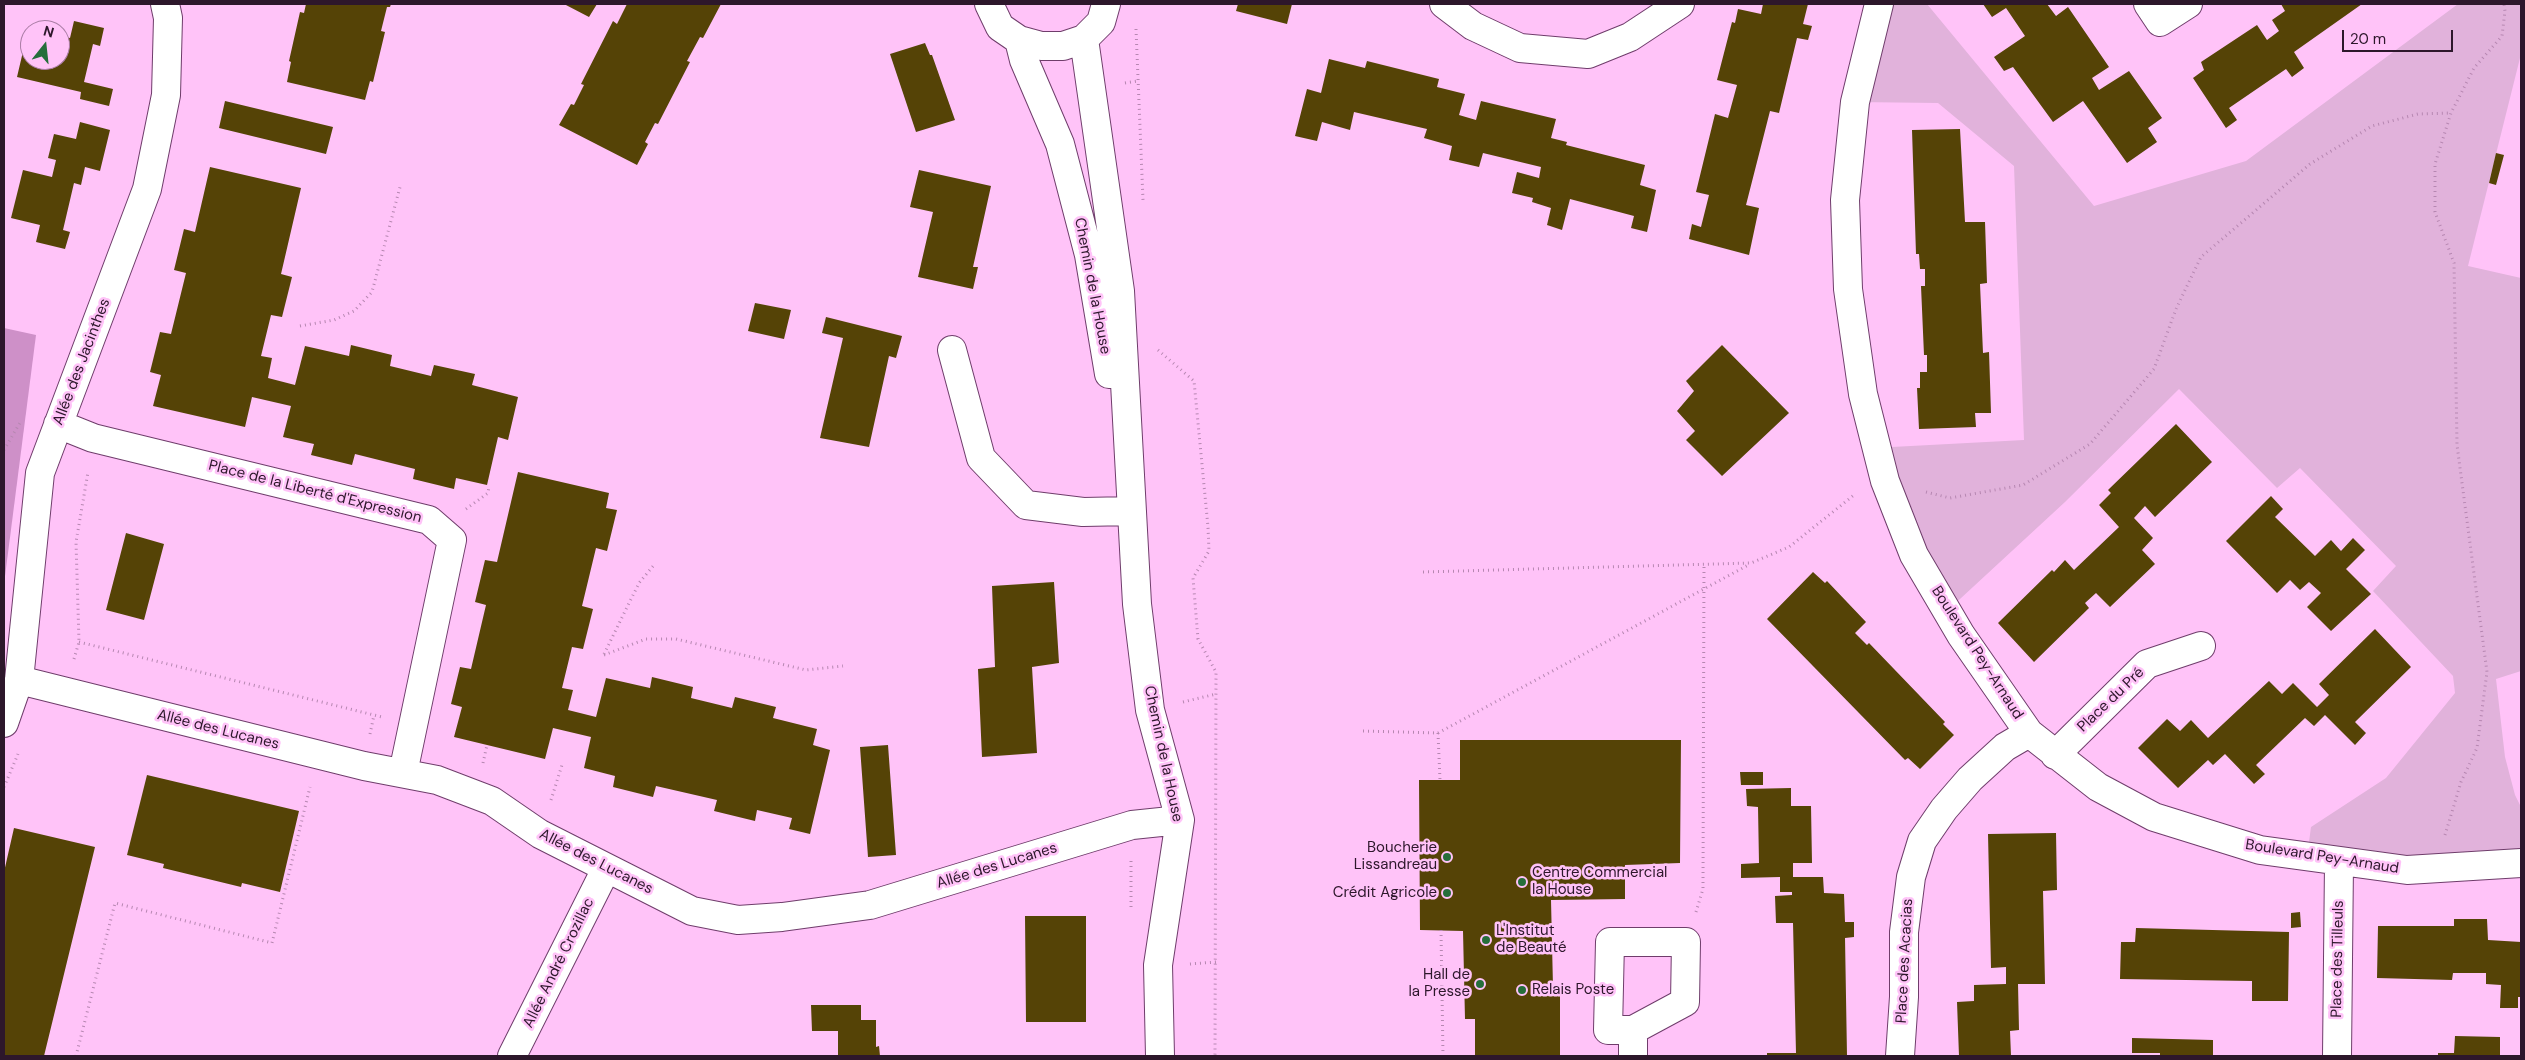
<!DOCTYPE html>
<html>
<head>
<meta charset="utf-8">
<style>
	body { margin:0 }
	#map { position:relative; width:2525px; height:1060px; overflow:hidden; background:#ffc3f8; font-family:"DM Sans",sans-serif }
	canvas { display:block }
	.frame { position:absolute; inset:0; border:5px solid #2d172b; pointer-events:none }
	.north { position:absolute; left:20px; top:20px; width:50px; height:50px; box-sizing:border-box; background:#ffc3f8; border:1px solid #ab7ea6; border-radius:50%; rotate:16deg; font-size:14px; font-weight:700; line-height:20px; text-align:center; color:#2d172b }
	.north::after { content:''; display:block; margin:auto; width:18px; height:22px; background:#256e3b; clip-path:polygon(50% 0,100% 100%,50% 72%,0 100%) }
	.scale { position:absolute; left:2342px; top:30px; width:111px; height:22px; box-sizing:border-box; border:2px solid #2d172b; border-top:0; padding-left:6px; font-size:15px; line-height:18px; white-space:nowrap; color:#2d172b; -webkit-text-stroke:4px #ffc3f8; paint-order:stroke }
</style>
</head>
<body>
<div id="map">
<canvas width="2525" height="1060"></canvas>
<div class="frame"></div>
<div class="north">N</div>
<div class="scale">20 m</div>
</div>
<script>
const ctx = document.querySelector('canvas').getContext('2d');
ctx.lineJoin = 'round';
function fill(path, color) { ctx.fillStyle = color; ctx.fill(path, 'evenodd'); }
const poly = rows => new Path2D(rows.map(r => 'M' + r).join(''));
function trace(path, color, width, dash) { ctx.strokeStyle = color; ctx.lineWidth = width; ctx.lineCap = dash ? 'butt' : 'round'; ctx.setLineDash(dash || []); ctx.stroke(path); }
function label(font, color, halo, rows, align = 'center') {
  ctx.font = font + ' "DM Sans",sans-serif'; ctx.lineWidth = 5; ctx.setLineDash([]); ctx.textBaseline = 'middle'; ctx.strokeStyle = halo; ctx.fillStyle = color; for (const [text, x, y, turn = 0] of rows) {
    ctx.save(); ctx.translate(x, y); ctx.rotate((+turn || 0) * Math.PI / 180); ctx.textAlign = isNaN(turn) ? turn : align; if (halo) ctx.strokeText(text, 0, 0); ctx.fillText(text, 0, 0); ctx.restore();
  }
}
fill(poly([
	[1879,4,1927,4,2094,206,2246,161,2458,4,2521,4,2521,54,2468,266,2521,278,2521,671,2496,679,2505,757,2515,795,2521,807,2521,863,2307,857,2311,827,2386,778,2455,693,2453,676,2373,591,2396,566,2300,468,2277,488,2179,389,2065,502,1947,611,1875,444,1892,447,2024,440,2014,166,1938,103,1855,102]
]), '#e1b2db');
fill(poly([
	[4,328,36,335,4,584]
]), '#ce90c8');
fill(poly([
	[306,4,391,4,390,7,387,7,381,31,385,32,373,82,370,81,365,100,287,82,291,62,289,61,300,12,304,13],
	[564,4,597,4,589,17],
	[627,4,721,4,703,38,700,37,687,61,690,62,658,124,655,123,645,142,648,144,637,165,559,125,571,104,574,105,584,85,581,84,613,21,617,24],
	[1238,4,1292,4,1287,24,1236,11],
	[1763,4,1808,4,1803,24,1812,26,1808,40,1797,38,1779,113,1770,111,1746,205,1759,208,1749,255,1689,239,1692,224,1701,227,1709,195,1696,192,1715,114,1728,118,1737,85,1717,80,1732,22,1735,23,1738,9,1761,14],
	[1983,4,2047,4,2056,16,2068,7,2109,67,2092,78,2099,90,2129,71,2162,118,2148,128,2157,142,2127,163,2083,101,2053,122,2013,67,2004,71,1994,57,2025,36,2006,8,1992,17],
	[2281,4,2362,4,2294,52,2304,68,2292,77,2286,69,2229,108,2237,120,2226,128,2193,78,2204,70,2201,62,2257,25,2267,40,2279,31,2272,20,2285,11],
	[74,21,104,28,100,46,93,44,84,82,113,89,109,106,80,99,81,92,17,77,29,26,30,60,60,60,60,36,70,38],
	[925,43,930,55,932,55,955,120,916,132,890,54],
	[1329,59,1365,68,1367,61,1439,79,1437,87,1465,94,1459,115,1476,120,1481,101,1556,119,1551,138,1567,142,1566,145,1645,165,1640,185,1656,190,1647,232,1631,228,1634,216,1570,199,1562,230,1547,225,1551,208,1532,202,1533,198,1512,193,1517,172,1539,178,1541,167,1483,153,1479,167,1449,160,1452,146,1424,138,1427,129,1354,112,1350,130,1322,122,1317,141,1295,136,1307,89,1321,93],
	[225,101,333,127,326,154,219,128],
	[80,122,110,130,100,171,85,167,81,185,74,183,63,230,70,232,65,249,36,242,40,225,11,218,23,170,52,177,56,160,48,158,54,134,76,139],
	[1960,129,1965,222,1985,222,1987,283,1980,284,1983,353,1989,352,1991,413,1975,413,1976,427,1919,429,1917,388,1920,388,1920,372,1927,372,1927,355,1924,355,1921,286,1925,286,1925,269,1920,269,1919,254,1916,254,1912,130],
	[2496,153,2504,155,2496,185,2489,183],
	[210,167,301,188,281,274,292,277,282,317,271,315,261,356,272,358,268,378,295,385,305,346,349,356,351,345,392,355,390,366,431,376,434,365,475,374,472,385,518,397,508,440,498,437,487,485,456,478,454,489,413,479,415,469,355,454,352,465,311,455,314,444,283,437,291,406,252,397,245,427,153,406,161,375,150,372,160,332,171,334,186,273,174,270,184,229,195,232],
	[919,170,991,186,973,267,978,267,973,289,918,277,933,212,910,207],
	[755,303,791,310,784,339,748,331],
	[826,317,902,336,896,358,889,356,869,447,820,438,843,338,822,333],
	[1722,345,1789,413,1722,476,1686,440,1695,431,1677,411,1694,391,1686,381],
	[2176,424,2212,462,2155,517,2145,506,2134,518,2153,538,2142,550,2155,564,2110,607,2096,593,2085,603,2089,608,2034,662,1998,623,2052,570,2054,572,2065,560,2074,570,2119,527,2099,505,2111,493,2108,490],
	[518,472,609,493,606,508,617,510,607,551,596,548,582,606,593,609,583,649,572,647,562,688,573,690,568,710,596,717,606,678,650,688,652,677,693,687,691,698,732,708,735,697,776,707,773,718,817,729,813,745,830,750,810,834,789,829,792,818,757,810,755,821,714,811,717,800,656,786,653,797,613,787,615,776,584,768,591,737,553,728,545,759,454,737,462,707,451,704,460,667,471,669,486,605,475,602,485,560,497,562],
	[2271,496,2283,509,2275,517,2315,556,2331,540,2341,551,2353,538,2365,550,2346,569,2371,594,2331,631,2307,607,2321,593,2309,582,2300,590,2290,580,2277,593,2226,541],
	[126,533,164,544,144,620,106,610],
	[1813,572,1825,583,1827,581,1866,622,1855,633,1867,645,1869,643,1945,722,1943,724,1954,735,1920,769,1908,758,1905,760,1767,619],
	[1054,582,1059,663,1032,667,1037,753,982,757,978,669,995,667,992,586],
	[2375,629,2411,667,2355,722,2366,733,2355,745,2325,715,2314,726,2305,718,2256,765,2265,774,2254,784,2225,754,2213,765,2208,760,2178,788,2138,748,2167,719,2180,731,2191,720,2208,738,2269,681,2282,694,2293,683,2317,707,2329,695,2319,684],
	[1460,740,1681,740,1680,863,1625,865,1625,899,1551,900,1553,987,1560,988,1560,1056,1475,1056,1475,1019,1465,1019,1463,931,1420,930,1419,780,1460,780],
	[888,745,896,855,868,857,860,747],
	[1740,772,1763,772,1763,785,1741,785],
	[147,775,299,811,280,892,242,883,241,887,163,868,164,864,127,855],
	[1791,788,1791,806,1811,806,1812,863,1793,863,1793,877,1823,877,1824,893,1844,894,1845,922,1854,922,1854,937,1845,938,1847,1056,1767,1056,1767,1053,1796,1053,1793,923,1776,923,1775,896,1792,895,1792,892,1780,892,1780,877,1741,878,1741,864,1759,863,1758,807,1747,806,1746,789],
	[14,828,95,847,44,1056,4,1056,4,872],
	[2056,833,2057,890,2043,891,2045,984,2018,984,2019,1030,2010,1031,2011,1056,1959,1056,1957,1002,1974,1001,1974,985,2006,984,2006,967,1991,968,1988,834],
	[2300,912,2301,927,2291,928,2291,913],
	[1025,916,1086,916,1086,1022,1026,1022],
	[2454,919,2487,919,2488,940,2521,942,2521,997,2518,997,2518,1008,2500,1008,2501,985,2486,984,2486,973,2453,973,2452,980,2377,978,2378,926,2454,926],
	[2136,928,2289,932,2288,1001,2252,1001,2252,981,2120,979,2121,942,2135,942],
	[811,1005,861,1005,861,1020,876,1020,876,1047,879,1046,880,1056,838,1056,838,1031,812,1031],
	[2455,1036,2500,1037,2500,1055,2438,1056,2438,1053,2454,1053],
	[2132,1038,2213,1040,2213,1056,2160,1056,2160,1053,2132,1053]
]), '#554306');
const minor = poly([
	[989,4,1000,27,1019,40,1041,46,1063,46,1084,39,1101,22,1106,4],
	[1444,4,1473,26,1520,48,1588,54,1630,37,1680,4],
	[1879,4,1855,102,1845,200,1848,289,1863,394,1885,481,1914,555,1961,635,2029,733,2098,787,2154,817,2260,850,2407,870,2521,863],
	[2148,4,2160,22,2188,4],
	[1084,39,1120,291,1137,604,1150,710,1180,820,1158,965,1160,1056],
	[1019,40,1024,60,1060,144,1089,255,1109,374],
	[952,350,981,458,1026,505,1083,512,1132,511],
	[58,424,93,438,429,520,452,540,403,773],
	[19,680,364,766,437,780,492,801,540,834,692,911,738,920,782,917,870,905,1132,825,1180,820],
	[4,723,19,680,40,473,147,189,166,95,168,18,165,4],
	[2055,755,2147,664,2201,646],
	[1610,942,1686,942,1685,1002,1633,1030,1608,1030,1610,942],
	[1633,1030,1633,1056],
	[512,1056,606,869],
	[1900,1056,1904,997,1904,932,1911,877,1922,841,1944,809,1970,779,2005,747,2029,733],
	[2337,1056,2339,863]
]);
trace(minor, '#6f3d6b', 30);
trace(poly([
	[1136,29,1143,200],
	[1125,83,1138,81],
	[300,326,334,320,354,311,372,292,400,187],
	[1158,350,1194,381,1208,527,1209,551,1193,578,1198,639,1216,672,1215,1056],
	[4,450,21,421],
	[1926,492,1950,498,2023,485,2090,444,2154,369,2176,309,2201,257,2310,164,2372,126,2418,114,2451,113],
	[466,509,488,493,489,486],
	[1423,572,1751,563,1789,547,1854,495],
	[79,642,382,717],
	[604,654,639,583,654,565],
	[604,655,646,639,676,639,806,670,843,666],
	[74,659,79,642,76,542,88,472],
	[1183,702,1216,694],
	[1363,731,1438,733,1750,564],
	[1438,733,1440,780],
	[370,734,374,715],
	[483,763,487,745],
	[4,787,18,754],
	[551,800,562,765],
	[2445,835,2461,782,2477,748,2487,672,2457,445,2454,263,2435,212,2435,164,2451,113,2474,68,2502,36,2505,11,2504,4],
	[1131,907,1131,859],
	[1696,912,1703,889,1704,563],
	[1441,930,1443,1056],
	[1190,964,1216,962],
	[76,1056,115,903,272,943,310,787]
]), '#b687b1', 3, [1, 4]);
trace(minor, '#fff', 28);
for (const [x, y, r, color] of [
	[1447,857,5,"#256e3b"],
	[1522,882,5,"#256e3b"],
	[1447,893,5,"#256e3b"],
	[1486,940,5,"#256e3b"],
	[1480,984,5,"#256e3b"],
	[1522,990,5,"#256e3b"]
]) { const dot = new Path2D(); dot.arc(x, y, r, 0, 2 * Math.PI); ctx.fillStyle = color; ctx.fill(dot); trace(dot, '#ffc3f8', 2); }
label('15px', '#2d172b', '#ffc3f8', [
	["Chemin de la House",1092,286,79],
	["Allée des Jacinthes",82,362,-69],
	["Place de la Liberté d'Expression",315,492,14],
	["Boulevard Pey-Arnaud",1977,653,57],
	["Place du Pré",2111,700,-44],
	["Allée des Lucanes",218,730,14],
	["Chemin de la House",1163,754,78],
	["Boulevard Pey-Arnaud",2322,857,9],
	["Allée des Lucanes",596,862,27],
	["Allée des Lucanes",997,866,-17],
	["Place des Tilleuls",2338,959,-89],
	["Place des Acacias",1905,961,-87],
	["Allée André Crozillac",559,963,-64]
]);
label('15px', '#2d172b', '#ffc3f8', [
	["Boucherie",1437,848],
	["Lissandreau",1437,865],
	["Centre Commercial",1532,873,"left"],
	["la House",1532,890,"left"],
	["Crédit Agricole",1437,893],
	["L'Institut",1496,931,"left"],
	["de Beauté",1496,948,"left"],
	["Hall de",1470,975],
	["la Presse",1470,992],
	["Relais Poste",1532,990,"left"]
], 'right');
</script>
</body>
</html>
